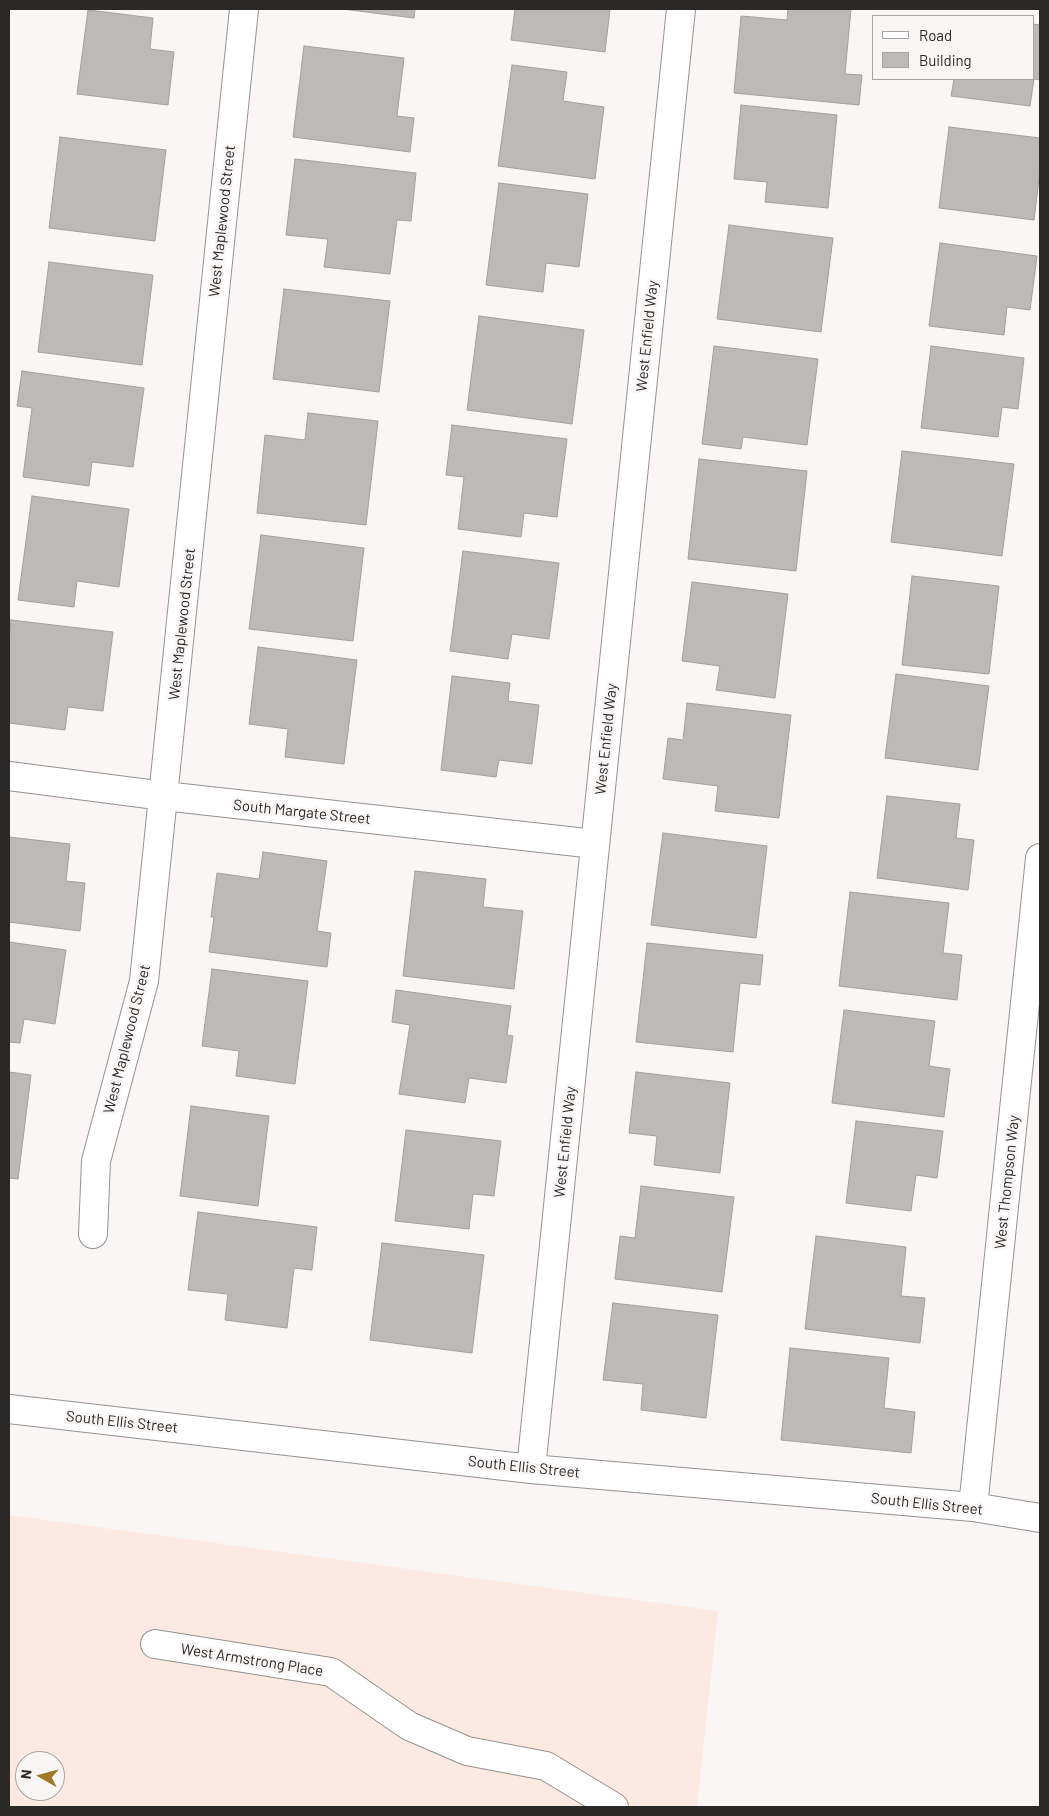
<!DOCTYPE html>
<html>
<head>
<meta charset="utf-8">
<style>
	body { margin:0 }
	#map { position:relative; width:1049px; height:1816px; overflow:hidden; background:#faf6f5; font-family:Barlow,sans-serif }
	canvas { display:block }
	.frame { position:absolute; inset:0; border:10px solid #2a2928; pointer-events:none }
	.legend { position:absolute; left:872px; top:15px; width:162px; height:65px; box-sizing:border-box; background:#faf6f5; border:1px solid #a7a4a3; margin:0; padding:6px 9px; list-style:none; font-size:15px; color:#2a2928 }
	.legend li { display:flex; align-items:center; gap:10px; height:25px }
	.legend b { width:25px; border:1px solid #a7a4a3 }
	.north { position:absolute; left:15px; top:1751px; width:50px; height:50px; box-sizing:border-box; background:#faf6f5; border:1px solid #a7a4a3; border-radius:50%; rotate:277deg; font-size:14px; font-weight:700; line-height:20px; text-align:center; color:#2a2928 }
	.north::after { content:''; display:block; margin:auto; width:18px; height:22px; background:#a07827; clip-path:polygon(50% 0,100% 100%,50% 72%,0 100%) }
</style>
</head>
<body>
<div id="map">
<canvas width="1049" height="1816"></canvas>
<div class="frame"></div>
<ul class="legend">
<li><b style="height:6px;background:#fff"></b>Road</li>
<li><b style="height:14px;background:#bdb9b8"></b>Building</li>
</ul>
<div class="north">N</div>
</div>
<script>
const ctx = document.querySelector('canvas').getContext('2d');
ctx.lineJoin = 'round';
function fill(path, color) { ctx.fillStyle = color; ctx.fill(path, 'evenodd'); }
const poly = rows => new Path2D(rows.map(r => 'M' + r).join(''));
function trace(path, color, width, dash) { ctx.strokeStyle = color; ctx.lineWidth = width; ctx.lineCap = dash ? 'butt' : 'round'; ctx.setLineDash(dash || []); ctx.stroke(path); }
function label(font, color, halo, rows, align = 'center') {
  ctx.font = font + ' Barlow,sans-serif'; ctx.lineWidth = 5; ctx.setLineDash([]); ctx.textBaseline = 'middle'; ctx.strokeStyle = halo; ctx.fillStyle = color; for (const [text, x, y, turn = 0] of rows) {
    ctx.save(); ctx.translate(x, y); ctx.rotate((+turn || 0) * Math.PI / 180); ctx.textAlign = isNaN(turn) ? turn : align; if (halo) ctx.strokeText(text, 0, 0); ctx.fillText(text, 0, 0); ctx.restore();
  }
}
fill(poly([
	[9,1515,718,1611,697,1807,9,1807],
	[25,1761,55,1761,55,1791,25,1791]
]), '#fce9e1');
const building = poly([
	[342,9,415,9,414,18,342,9],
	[515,9,610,9,605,52,511,40,515,9],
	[788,9,851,9,845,74,862,75,859,105,734,93,741,16,787,20,788,9],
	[88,10,153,18,150,49,174,52,168,105,77,94,88,10],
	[1033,24,1040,25,1040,80,1034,79,1030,106,951,96,954,79,1033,79,1033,24],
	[304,46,404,58,397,116,414,118,410,152,293,137,304,46],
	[512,65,567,72,563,101,604,107,595,179,498,166,512,65],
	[741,105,837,115,828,208,765,202,767,182,734,179,741,105],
	[949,127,1040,138,1040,170,1034,220,939,208,949,127],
	[60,137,166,150,155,241,49,228,60,137],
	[295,159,416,173,411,221,397,220,390,274,324,267,328,239,286,235,295,159],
	[499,183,588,194,579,267,546,263,543,292,486,285,499,183],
	[729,225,833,238,821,332,717,319,729,225],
	[940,243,1037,256,1030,310,1007,307,1004,335,929,326,940,243],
	[49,262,153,275,142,365,38,352,49,262],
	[284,289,390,301,379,392,273,379,284,289],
	[479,316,584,330,572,424,467,410,479,316],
	[714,346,818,359,807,445,743,437,741,449,702,444,714,346],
	[931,346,1024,358,1018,409,1002,407,998,437,921,428,931,346],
	[22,371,144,388,133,467,92,462,89,486,23,477,32,408,17,406,22,371],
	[308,413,378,421,366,525,257,513,265,435,305,440,308,413],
	[452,425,567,439,557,517,524,513,521,537,458,529,464,477,446,475,452,425],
	[902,451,1014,464,1002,556,891,542,902,451],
	[699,459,807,471,796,571,688,559,699,459],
	[32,496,129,509,119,587,77,581,74,607,18,600,32,496],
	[261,535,364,548,353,641,249,629,261,535],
	[463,551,559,563,549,639,512,634,508,659,450,651,463,551],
	[912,576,999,586,989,674,902,665,912,576],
	[692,582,788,594,775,698,716,690,720,666,682,661,692,582],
	[11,620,113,632,103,711,68,707,65,730,9,723,9,641,11,620],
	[258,647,357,660,344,764,285,757,288,729,249,724,258,647],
	[896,674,989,686,978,770,885,758,896,674],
	[452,676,510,683,508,701,539,705,532,764,499,760,496,777,441,770,452,676],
	[687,703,791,715,779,818,715,811,718,786,663,779,668,738,683,740,687,703],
	[887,796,960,804,956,838,974,840,968,890,877,878,887,796],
	[663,833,767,846,756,938,651,925,663,833],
	[9,837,70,844,66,881,85,883,80,931,9,922,9,837],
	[263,852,327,861,317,931,331,933,327,967,209,952,214,917,211,917,217,873,259,879,263,852],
	[415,871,486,879,483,907,523,911,514,989,403,976,415,871],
	[850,892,949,903,943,953,962,955,957,1000,839,986,850,892],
	[9,942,66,950,55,1024,24,1019,20,1043,9,1042,9,942],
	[647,943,763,955,760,985,740,983,733,1052,636,1042,647,943],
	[212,969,308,981,295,1084,236,1076,239,1051,202,1046,212,969],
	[396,990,511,1006,507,1035,513,1036,506,1083,469,1078,465,1103,399,1094,410,1025,392,1022,396,990],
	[844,1010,935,1021,929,1066,950,1069,944,1117,832,1103,844,1010],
	[9,1072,31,1075,18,1179,9,1178,9,1072],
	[636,1072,730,1083,720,1173,654,1165,657,1136,629,1133,636,1072],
	[191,1106,269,1116,258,1206,180,1196,191,1106],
	[856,1121,943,1131,937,1178,916,1175,911,1211,846,1203,856,1121],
	[406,1130,501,1141,494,1196,473,1194,469,1229,395,1221,406,1130],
	[641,1186,734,1197,722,1292,615,1279,620,1236,635,1238,641,1186],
	[198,1212,317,1227,312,1270,294,1268,287,1328,225,1320,228,1294,188,1290,198,1212],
	[816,1236,906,1247,901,1296,925,1298,920,1343,805,1329,816,1236],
	[382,1243,484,1255,472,1353,370,1340,382,1243],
	[613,1303,718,1315,706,1418,641,1410,643,1384,603,1380,613,1303],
	[790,1348,889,1358,884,1408,915,1412,911,1453,781,1440,790,1348]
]);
fill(building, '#bdb9b8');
trace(building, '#a39f9e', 1);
const street = poly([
	[9,776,164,796,595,844],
	[93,1234,96,1161,144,981,244,9],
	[9,1409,531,1469,973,1507,1040,1518],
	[531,1469,681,9],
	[973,1507,1040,858],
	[155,1644,331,1672,409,1726,467,1751,546,1766,614,1807]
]);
trace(street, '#959290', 30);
trace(street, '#fff', 28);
label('15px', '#2a2928', '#faf6f5', [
	["West Maplewood Street",222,221,-84],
	["West Enfield Way",647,336,-84],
	["West Maplewood Street",182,624,-84],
	["West Enfield Way",606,739,-84],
	["South Margate Street",302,812,6],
	["West Maplewood Street",127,1039,-76],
	["West Enfield Way",565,1142,-84],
	["West Thompson Way",1007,1182,-84],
	["South Ellis Street",122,1422,6],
	["South Ellis Street",524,1467,6],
	["South Ellis Street",927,1504,6],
	["West Armstrong Place",252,1660,9]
]);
</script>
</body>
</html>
